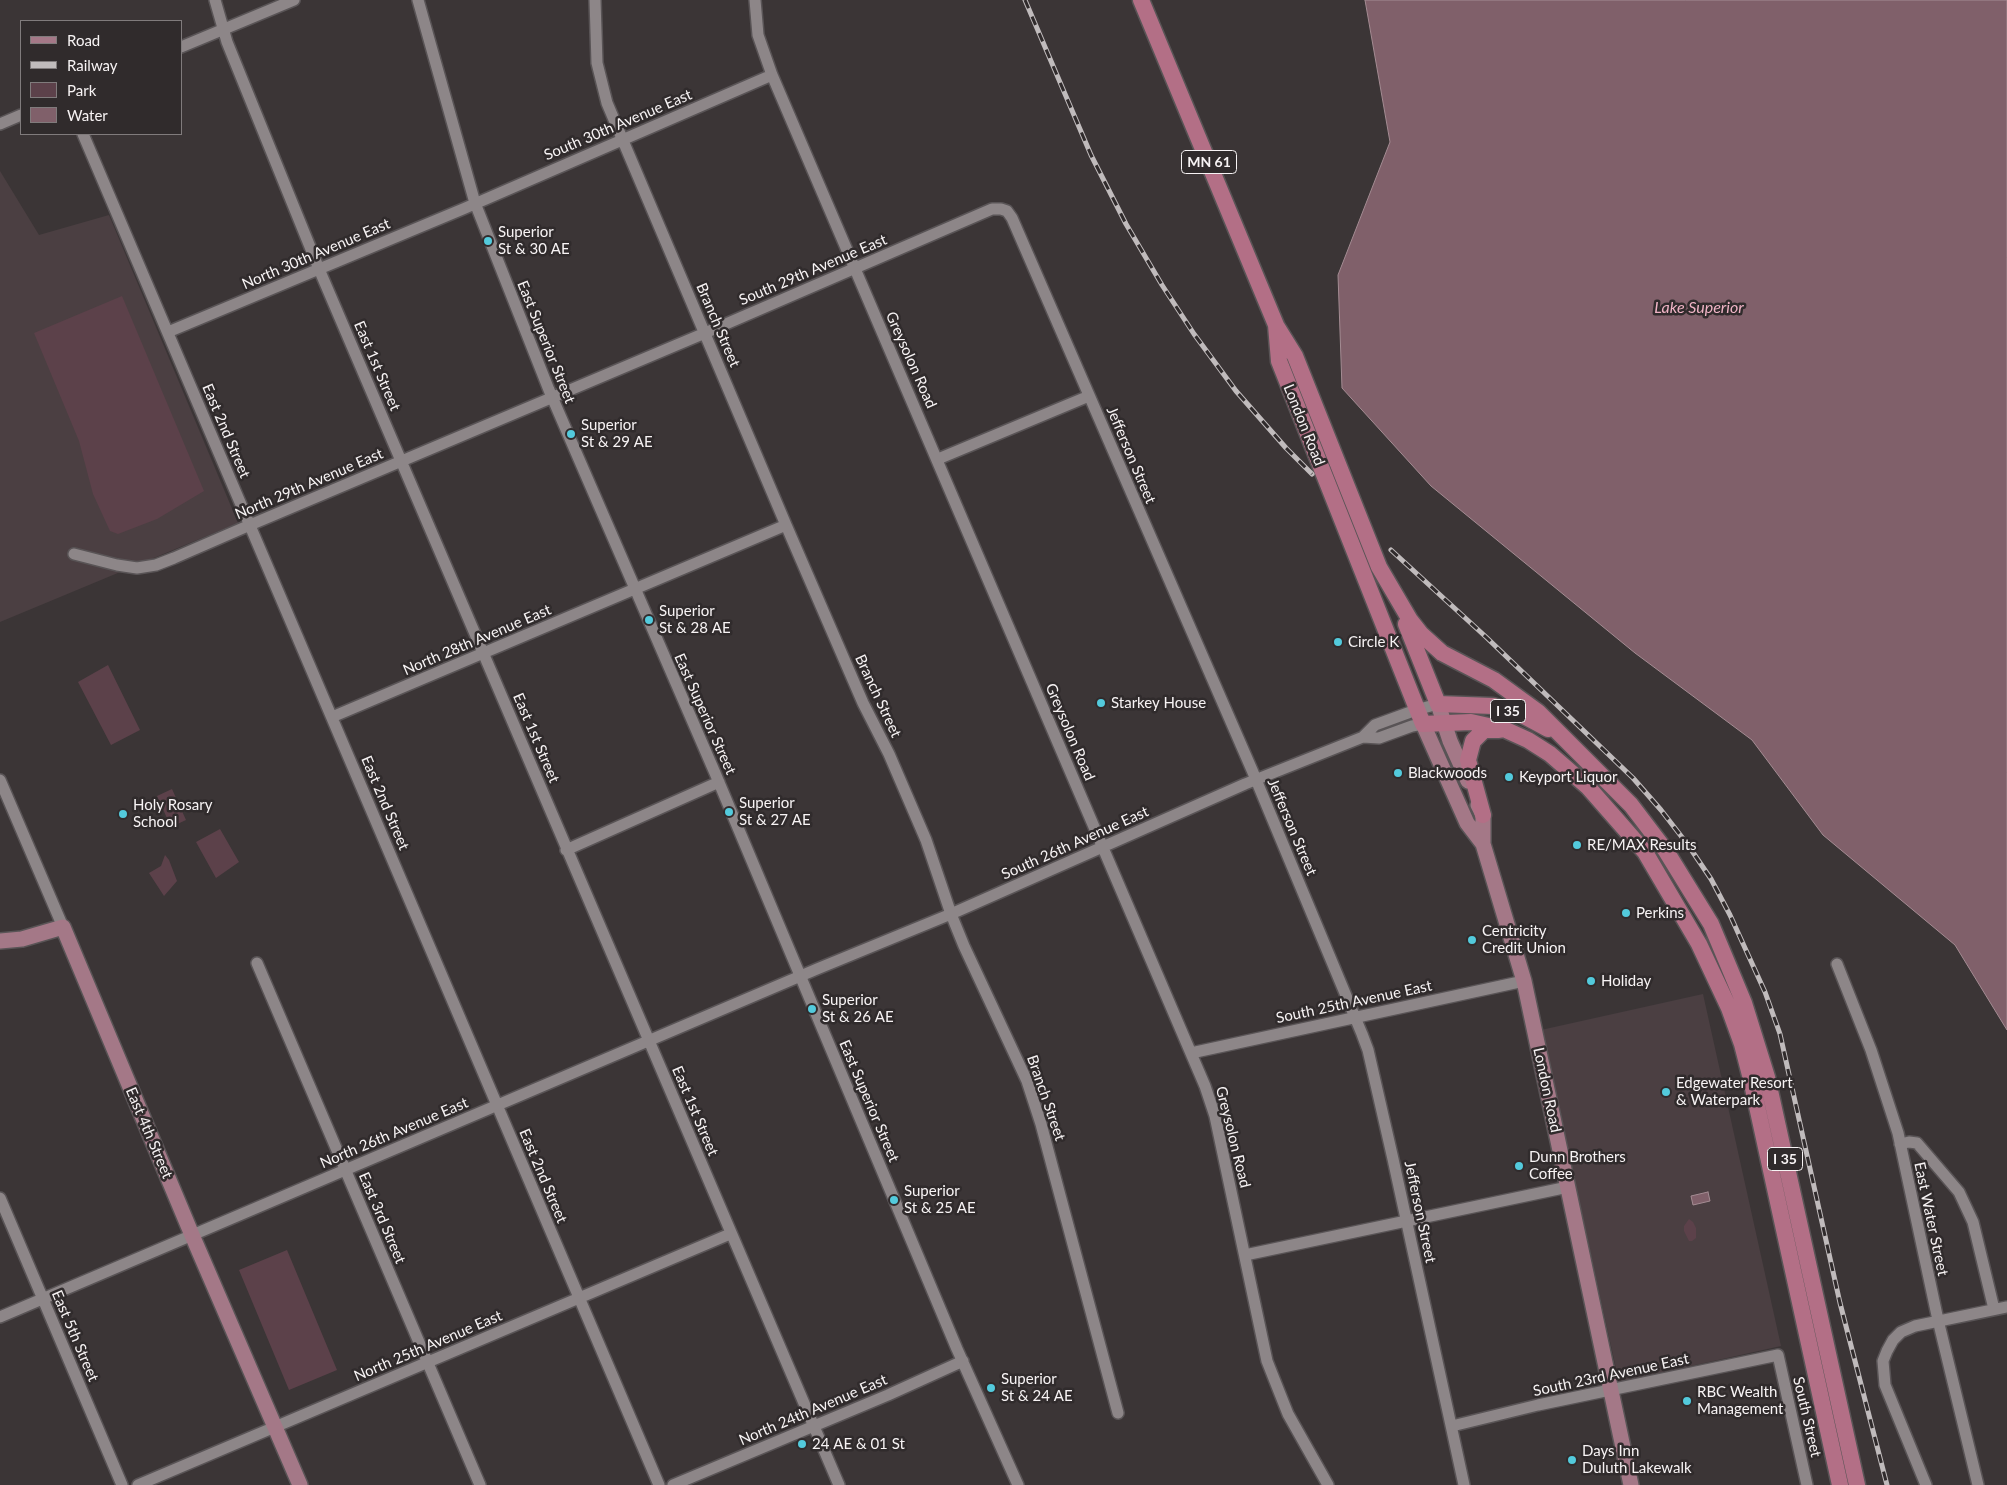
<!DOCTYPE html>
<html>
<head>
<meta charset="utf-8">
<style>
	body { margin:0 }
	#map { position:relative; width:2007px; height:1485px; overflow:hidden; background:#3b3536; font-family:Lato,sans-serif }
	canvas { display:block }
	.legend { position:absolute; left:20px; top:20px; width:162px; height:115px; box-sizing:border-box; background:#302b2c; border:1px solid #807b7c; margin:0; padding:6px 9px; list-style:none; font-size:15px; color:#f7f3f4 }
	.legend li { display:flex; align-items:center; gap:10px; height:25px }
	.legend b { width:25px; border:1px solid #807b7c }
</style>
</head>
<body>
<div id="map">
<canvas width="2007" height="1485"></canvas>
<ul class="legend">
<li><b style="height:6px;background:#a47887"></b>Road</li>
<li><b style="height:6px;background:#c0bbbc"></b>Railway</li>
<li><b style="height:14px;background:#5c414a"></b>Park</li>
<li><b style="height:14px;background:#80606a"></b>Water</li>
</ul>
</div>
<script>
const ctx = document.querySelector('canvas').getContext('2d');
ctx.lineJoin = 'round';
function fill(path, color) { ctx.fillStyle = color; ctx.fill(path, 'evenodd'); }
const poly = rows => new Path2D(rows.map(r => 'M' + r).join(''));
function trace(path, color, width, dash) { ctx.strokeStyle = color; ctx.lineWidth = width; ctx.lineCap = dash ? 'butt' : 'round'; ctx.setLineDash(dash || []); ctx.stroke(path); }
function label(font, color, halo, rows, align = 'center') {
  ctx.font = font + ' Lato,sans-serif'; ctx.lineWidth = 5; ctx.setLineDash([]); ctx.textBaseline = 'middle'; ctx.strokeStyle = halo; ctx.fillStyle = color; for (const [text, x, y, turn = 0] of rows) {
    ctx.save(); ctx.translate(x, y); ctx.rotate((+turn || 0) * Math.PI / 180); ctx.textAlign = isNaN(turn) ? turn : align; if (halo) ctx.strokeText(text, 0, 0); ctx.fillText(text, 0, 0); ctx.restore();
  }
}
fill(poly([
	[0,171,39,235,109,215,238,523,0,622],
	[1703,994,1781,1346,1619,1382,1541,1030]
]), '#4b3f42');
fill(poly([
	[122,296,204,491,157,519,118,534,110,531,93,494,79,441,34,333],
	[108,665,140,730,111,745,78,682],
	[172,789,186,820,171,827,157,796],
	[220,829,239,862,216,878,196,842],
	[165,855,169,860,177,881,164,896,149,873,161,866],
	[1689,1219,1693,1222,1696,1228,1696,1238,1692,1241,1689,1241,1684,1231,1684,1226],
	[287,1250,337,1370,289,1390,239,1270]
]), '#5c414a');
const water = poly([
	[1365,0,2007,0,2007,1030,1955,945,1823,835,1752,740,1635,653,1431,486,1342,388,1338,275,1390,142,1365,0],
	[1708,1192,1710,1201,1693,1205,1691,1196,1708,1192]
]);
fill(water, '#80606a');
trace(water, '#a48c93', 1);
const minor = poly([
	[215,0,227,42,319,269,839,1485],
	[418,0,475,203,549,390,715,773,957,1349,1018,1485],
	[595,0,597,63,607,103,786,525,863,703,889,754,926,840,951,914,964,946,1027,1081,1041,1124,1118,1413],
	[755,0,758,35,772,75,1205,1086,1215,1116,1267,1361,1288,1414,1328,1485],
	[181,47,294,0],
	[0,124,21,115],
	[83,134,659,1485],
	[168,332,463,209,772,75],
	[938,459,1089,396],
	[74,554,117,565,137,568,156,565,174,558,250,525,705,333,992,209,1001,209,1007,211,1012,218,1252,770,1362,1034,1368,1050,1393,1159,1464,1485],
	[332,717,786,525],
	[1363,737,1379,738,1412,726,1423,724],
	[0,780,63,927],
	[566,850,719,782],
	[257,963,480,1485],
	[1837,964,1871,1050,1898,1133,1938,1320,1978,1485],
	[1191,1053,1524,981],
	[1900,1144,1909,1142,1917,1143,1959,1192,1973,1222,1994,1309],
	[0,1198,122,1485],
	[1245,1255,1568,1187],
	[0,1317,817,969,951,914,1245,784,1363,737,1375,725,1416,710,1438,704],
	[1452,1426,1538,1405,1778,1355,1807,1485],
	[138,1485,730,1234],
	[673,1485,888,1395,963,1361],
	[1926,1485,1885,1385,1883,1361,1887,1351,1893,1340,1901,1332,1915,1326,2007,1307]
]);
const major = poly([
	[1438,704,1450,741,1468,781],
	[1423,724,1467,823,1483,844],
	[1478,805,1483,815,1483,844,1524,981,1631,1485],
	[0,941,22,939,63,927,192,1235,300,1485]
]);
const highway = poly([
	[1141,0,1276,325,1279,361,1423,724,1471,722,1506,730,1528,740,1550,754,1588,787,1645,852,1699,944,1729,1008,1742,1044,1751,1079,1840,1485],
	[1277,327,1295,356,1379,567,1410,620,1421,634,1442,653,1494,680,1538,712,1631,805,1666,851,1711,924,1744,1003,1767,1077,1857,1485],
	[1406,624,1438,704,1493,706,1522,715,1548,729],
	[1483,815,1468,760,1473,741,1484,730,1499,730]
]);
trace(minor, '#595456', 14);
trace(major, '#595456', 18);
trace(highway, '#595456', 19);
trace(minor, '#8d8688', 11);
trace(major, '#a47887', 15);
trace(highway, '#b36f86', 16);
const rail = poly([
	[1025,0,1091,155,1126,224,1162,285,1194,334,1236,391,1286,448,1312,474],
	[1391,550,1486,637,1633,778,1661,810,1688,845,1711,879,1730,915,1765,992,1780,1034,1840,1303,1887,1485]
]);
trace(rail, '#c0bbbc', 5);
trace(rail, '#302b2c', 3, [9]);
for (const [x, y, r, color] of [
	[488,241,5,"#53cadc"],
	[571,434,5,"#53cadc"],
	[649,620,5,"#53cadc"],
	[1338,642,5,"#53cadc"],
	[1101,703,5,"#53cadc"],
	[1398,773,5,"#53cadc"],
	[1509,777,5,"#53cadc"],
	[729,812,5,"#53cadc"],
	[123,814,5,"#53cadc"],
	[1577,845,5,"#53cadc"],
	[1626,913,5,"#53cadc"],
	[1472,940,5,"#53cadc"],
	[1591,981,5,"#53cadc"],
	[812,1009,5,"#53cadc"],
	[1666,1092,5,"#53cadc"],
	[1519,1166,5,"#53cadc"],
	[894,1200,5,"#53cadc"],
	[991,1388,5,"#53cadc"],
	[1687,1401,5,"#53cadc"],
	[802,1444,5,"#53cadc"],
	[1572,1460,5,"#53cadc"]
]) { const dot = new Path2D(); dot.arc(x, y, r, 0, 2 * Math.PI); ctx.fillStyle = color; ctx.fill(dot); trace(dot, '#302b2c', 2); }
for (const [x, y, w] of [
	[1209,162,55],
	[1508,711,35],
	[1785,1159,35]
]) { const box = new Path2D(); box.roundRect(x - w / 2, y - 11.5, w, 23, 4); ctx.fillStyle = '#302b2c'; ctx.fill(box); trace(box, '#f7f3f4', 1); }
label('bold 14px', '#f7f3f4', null, [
	["MN 61",1209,162],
	["I 35",1508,711],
	["I 35",1785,1159]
]);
label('15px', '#f7f3f4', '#302b2c', [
	["South 30th Avenue East",618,125,-23],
	["North 30th Avenue East",316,254,-23],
	["South 29th Avenue East",813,270,-23],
	["Branch Street",718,325,67],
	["East Superior Street",546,342,68],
	["Greysolon Road",911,360,66],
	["East 1st Street",377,366,67],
	["London Road",1304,425,68],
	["East 2nd Street",226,431,67],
	["Jefferson Street",1131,455,67],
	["North 29th Avenue East",309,484,-23],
	["North 28th Avenue East",477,640,-23],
	["Branch Street",878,696,65],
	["East Superior Street",705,714,66],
	["Greysolon Road",1070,732,67],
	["East 1st Street",536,738,67],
	["East 2nd Street",385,803,67],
	["Jefferson Street",1292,827,67],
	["South 26th Avenue East",1075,843,-24],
	["South 25th Avenue East",1354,1002,-12],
	["London Road",1547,1090,78],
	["Branch Street",1046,1098,71],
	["East Superior Street",869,1101,67],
	["East 1st Street",695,1111,67],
	["East 4th Street",149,1133,67],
	["North 26th Avenue East",394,1133,-23],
	["Greysolon Road",1233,1137,76],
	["East 2nd Street",543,1176,67],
	["Jefferson Street",1420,1212,78],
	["East 3rd Street",382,1218,67],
	["East Water Street",1931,1219,78],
	["East 5th Street",75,1336,67],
	["North 25th Avenue East",428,1346,-23],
	["South 23rd Avenue East",1611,1375,-12],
	["North 24th Avenue East",813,1410,-23],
	["South Street",1807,1417,77]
]);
label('15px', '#f7f3f4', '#302b2c', [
	["Superior",498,232],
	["St & 30 AE",498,249],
	["Superior",581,425],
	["St & 29 AE",581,442],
	["Superior",659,611],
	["St & 28 AE",659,628],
	["Circle K",1348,642],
	["Starkey House",1111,703],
	["Blackwoods",1408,773],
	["Keyport Liquor",1519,777],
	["Superior",739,803],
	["St & 27 AE",739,820],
	["Holy Rosary",133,805],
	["School",133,822],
	["RE/MAX Results",1587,845],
	["Perkins",1636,913],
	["Centricity",1482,931],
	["Credit Union",1482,948],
	["Holiday",1601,981],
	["Superior",822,1000],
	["St & 26 AE",822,1017],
	["Edgewater Resort",1676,1083],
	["& Waterpark",1676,1100],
	["Dunn Brothers",1529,1157],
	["Coffee",1529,1174],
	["Superior",904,1191],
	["St & 25 AE",904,1208],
	["Superior",1001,1379],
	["St & 24 AE",1001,1396],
	["RBC Wealth",1697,1392],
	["Management",1697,1409],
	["24 AE & 01 St",812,1444],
	["Days Inn",1582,1451],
	["Duluth Lakewalk",1582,1468]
], 'left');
label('italic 16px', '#f0b4c6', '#302b2c', [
	["Lake Superior",1699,308]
]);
</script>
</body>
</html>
